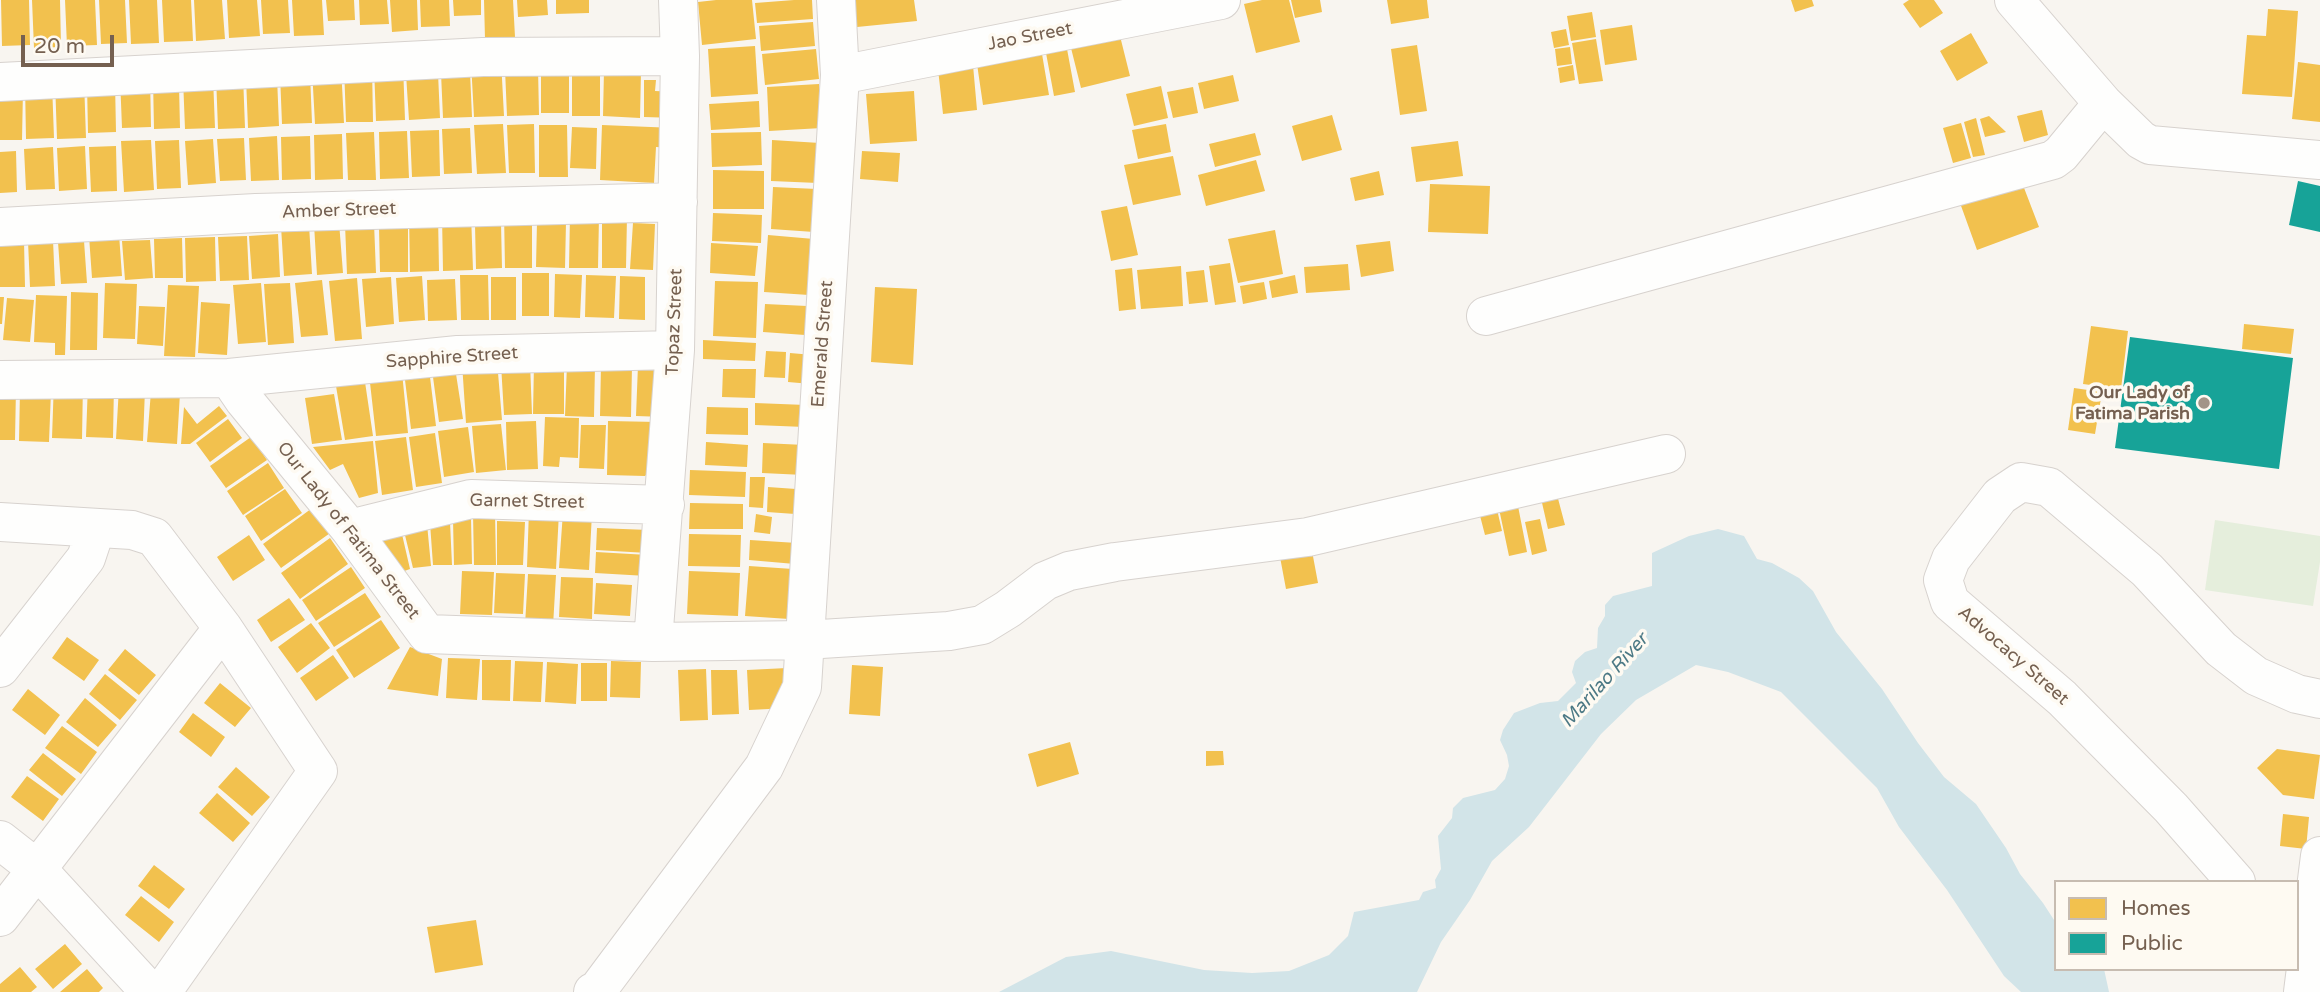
<!DOCTYPE html>
<html>
<head>
<meta charset="utf-8">
<style>
	body { margin:0 }
	#map { position:relative; width:2320px; height:992px; overflow:hidden; background:#f8f5f0; font-family:"Varela Round",sans-serif }
	canvas { display:block }
	.legend { position:absolute; left:2054px; top:880px; width:245px; height:91px; box-sizing:border-box; background:#fefaf2; border:2px solid #c7bcb1; margin:0; padding:9px 12px; list-style:none; font-size:21px; color:#756050 }
	.legend li { display:flex; align-items:center; gap:14px; height:35px }
	.legend b { width:35px; border:2px solid #c7bcb1 }
	.scale { position:absolute; left:21px; top:35px; width:93px; height:32px; box-sizing:border-box; border:4px solid #756050; border-top:0; padding-left:9px; font-size:21px; line-height:24px; white-space:nowrap; color:#756050; -webkit-text-stroke:5px #fefaf2; paint-order:stroke }
</style>
</head>
<body>
<div id="map">
<canvas width="2320" height="992"></canvas>
<ul class="legend">
<li><b style="height:19px;background:#f2c14e"></b>Homes</li>
<li><b style="height:19px;background:#17a398"></b>Public</li>
</ul>
<div class="scale">20 m</div>
</div>
<script>
const ctx = document.querySelector('canvas').getContext('2d');
ctx.lineJoin = 'round';
function fill(path, color) { ctx.fillStyle = color; ctx.fill(path, 'evenodd'); }
const poly = rows => new Path2D(rows.map(r => 'M' + r).join(''));
function trace(path, color, width, dash) { ctx.strokeStyle = color; ctx.lineWidth = width; ctx.lineCap = dash ? 'butt' : 'round'; ctx.setLineDash(dash || []); ctx.stroke(path); }
function label(font, color, halo, rows, align = 'center') {
  ctx.font = font + ' "Varela Round",sans-serif'; ctx.lineWidth = 7; ctx.setLineDash([]); ctx.textBaseline = 'middle'; ctx.strokeStyle = halo; ctx.fillStyle = color; for (const [text, x, y, turn = 0] of rows) {
    ctx.save(); ctx.translate(x, y); ctx.rotate((+turn || 0) * Math.PI / 180); ctx.textAlign = isNaN(turn) ? turn : align; if (halo) ctx.strokeText(text, 0, 0); ctx.fillText(text, 0, 0); ctx.restore();
  }
}
fill(poly([
	[2215,520,2320,536,2320,562,2313,606,2205,590]
]), '#e5eedc');
fill(poly([
	[1718,529,1744,536,1757,559,1772,563,1799,578,1813,591,1836,632,1882,689,1918,743,1944,777,1976,804,2006,848,2020,874,2043,903,2056,923,2056,969,2104,969,2109,992,2021,992,2004,976,1947,890,1899,827,1877,788,1781,692,1728,672,1696,665,1636,700,1601,734,1529,827,1492,861,1470,900,1441,942,1417,992,999,992,1066,957,1111,951,1204,970,1252,973,1289,971,1329,955,1348,936,1354,912,1419,900,1423,892,1436,888,1435,880,1441,869,1438,836,1452,818,1453,808,1463,798,1495,790,1505,779,1509,766,1507,755,1500,740,1503,730,1514,713,1540,703,1558,701,1576,683,1572,672,1575,661,1585,652,1597,648,1598,628,1605,616,1605,605,1613,596,1652,586,1652,553,1689,536]
]), '#d2e4e8');
fill(poly([
	[1,0,29,0,30,45,2,46],
	[32,0,60,0,61,47,34,48],
	[65,0,95,0,97,45,67,46],
	[99,0,125,0,127,43,101,44],
	[129,0,157,0,159,43,131,44],
	[162,0,191,0,193,41,164,42],
	[194,0,222,0,225,39,196,41],
	[227,0,257,0,260,36,229,38],
	[261,0,288,0,290,33,263,34],
	[292,0,322,0,324,35,294,36],
	[326,0,354,0,355,20,328,21],
	[359,0,387,0,389,24,360,25],
	[390,0,417,0,418,30,392,32],
	[420,0,449,0,450,26,421,27],
	[453,0,481,0,481,15,454,16],
	[484,0,513,0,515,37,485,39],
	[517,0,547,0,548,15,518,17],
	[556,0,589,0,589,13,556,14],
	[716,0,752,0,756,39,702,45,698,2],
	[794,0,812,0,813,19,757,23,755,3],
	[854,0,914,0,917,21,857,27],
	[1262,0,1289,0,1300,42,1256,53,1244,4],
	[1291,0,1320,0,1322,12,1295,18],
	[1387,0,1427,0,1429,18,1391,24],
	[1791,0,1812,0,1814,6,1795,12],
	[1909,0,1934,0,1943,13,1920,28,1903,4],
	[2268,9,2298,11,2292,97,2242,94,2247,35,2266,36],
	[1592,12,1596,37,1571,41,1567,16],
	[813,22,815,46,761,51,759,26],
	[1632,25,1637,60,1605,65,1600,30],
	[1566,29,1569,45,1554,48,1551,32],
	[1971,33,1988,63,1957,81,1940,51],
	[1120,36,1130,76,1081,88,1071,48],
	[1596,39,1603,81,1579,84,1572,43],
	[1417,45,1427,111,1400,115,1391,49],
	[755,46,758,94,711,97,708,49],
	[1570,47,1572,64,1557,66,1555,49],
	[816,49,819,79,765,85,762,54],
	[1067,49,1075,92,1054,96,1046,53],
	[1042,54,1049,95,983,105,977,64],
	[501,60,504,116,474,117,471,62],
	[2298,62,2320,65,2320,122,2292,119],
	[403,64,405,120,376,121,374,66],
	[372,65,373,122,346,122,344,66],
	[973,65,977,110,943,114,938,69],
	[1573,65,1575,80,1560,83,1558,68],
	[341,67,344,123,315,124,312,69],
	[538,68,539,115,507,116,505,69],
	[569,68,569,113,541,113,541,69],
	[572,69,600,69,600,116,572,116],
	[604,70,641,71,640,118,603,116],
	[470,72,472,117,443,118,441,73],
	[310,73,312,123,282,124,280,74],
	[438,73,440,118,409,120,406,74],
	[243,75,245,128,218,129,216,76],
	[1233,75,1239,101,1204,109,1198,83],
	[150,76,151,127,122,128,120,77],
	[213,77,215,128,185,129,183,78],
	[277,77,279,126,248,128,246,78],
	[153,79,179,85,180,128,154,129],
	[84,80,86,138,57,139,55,81],
	[644,80,656,80,655,91,677,92,676,118,644,117],
	[115,82,116,132,88,133,87,83],
	[25,83,52,83,54,138,26,139],
	[819,84,822,128,769,131,767,87],
	[1161,86,1168,118,1134,126,1126,94],
	[1193,87,1198,113,1173,118,1167,92],
	[0,89,23,89,22,140,0,140],
	[914,91,917,141,870,144,866,94],
	[759,101,760,127,711,130,709,104],
	[2042,110,2048,135,2024,142,2017,116],
	[1332,115,1342,150,1302,161,1292,126],
	[1989,116,2006,132,1985,137,1980,119],
	[1976,118,1985,155,1973,157,1964,122],
	[1961,123,1971,158,1953,163,1943,128],
	[503,124,506,173,477,174,474,125],
	[534,124,535,173,509,173,507,125],
	[1166,124,1171,152,1138,159,1132,130],
	[539,125,567,125,568,177,539,177],
	[602,125,675,128,675,148,656,147,654,183,600,180],
	[572,127,597,128,596,169,570,168],
	[470,128,472,173,444,174,442,129],
	[439,130,440,176,412,177,410,131],
	[407,131,409,178,380,179,379,132],
	[374,132,376,180,348,180,346,133],
	[761,132,762,165,712,167,711,133],
	[1255,133,1261,155,1215,167,1209,144],
	[342,134,343,179,315,180,314,135],
	[277,136,279,180,251,181,249,138],
	[310,136,311,179,282,180,281,137],
	[244,138,246,180,220,181,217,139],
	[213,139,216,183,188,185,185,141],
	[151,140,154,190,124,192,121,141],
	[179,140,181,188,157,189,155,141],
	[772,140,820,143,818,183,771,181],
	[1458,141,1463,176,1416,182,1411,147],
	[85,146,87,189,59,191,57,148],
	[116,146,117,191,91,192,89,147],
	[53,147,55,189,26,190,24,149],
	[16,151,17,192,0,193,0,152],
	[862,151,900,153,898,182,860,179],
	[1173,156,1181,195,1133,205,1124,165],
	[1256,160,1265,191,1206,206,1198,175],
	[713,170,764,171,764,209,713,209],
	[1379,171,1384,195,1355,201,1350,178],
	[2021,180,2039,227,1977,250,1960,203],
	[1430,184,1490,186,1488,234,1428,232],
	[773,187,817,189,814,232,771,229],
	[1127,206,1138,255,1111,261,1101,211],
	[504,213,532,213,532,268,505,268],
	[713,213,762,215,761,243,712,241],
	[409,214,438,214,439,271,410,272],
	[471,214,473,270,443,271,442,215],
	[570,215,599,216,598,268,569,268],
	[602,216,627,216,626,268,602,268],
	[339,222,343,273,317,275,314,224],
	[537,222,566,222,565,268,536,267],
	[374,223,376,273,347,274,345,224],
	[501,223,502,268,476,269,475,225],
	[633,223,655,224,653,270,630,269],
	[309,225,312,274,284,276,281,226],
	[408,227,408,272,380,272,379,228],
	[1275,230,1283,274,1238,283,1228,239],
	[119,234,122,276,92,278,89,236],
	[278,234,280,277,252,279,249,236],
	[768,235,814,239,809,295,764,292],
	[247,236,249,280,220,281,218,237],
	[215,237,216,281,186,282,185,238],
	[182,238,183,278,155,278,154,239],
	[53,240,55,286,30,287,28,241],
	[150,240,153,278,125,280,122,241],
	[0,241,24,241,25,287,0,287],
	[84,241,87,283,61,284,58,242],
	[1390,241,1394,271,1361,277,1356,245],
	[711,243,758,246,755,276,710,273],
	[1230,263,1236,302,1215,305,1209,266],
	[1348,264,1350,290,1306,293,1304,267],
	[1181,266,1183,306,1141,309,1137,270],
	[1132,268,1136,309,1119,311,1115,270],
	[1204,270,1208,302,1189,304,1186,272],
	[522,273,549,273,549,316,522,316],
	[555,274,582,275,580,318,554,317],
	[460,275,488,275,489,320,461,320],
	[586,275,616,276,614,318,585,317],
	[1295,275,1298,293,1272,298,1269,281],
	[422,276,425,320,399,322,396,278],
	[620,276,645,277,645,320,619,319],
	[391,277,394,324,366,327,362,279],
	[491,277,516,277,516,320,491,320],
	[357,278,362,339,335,341,329,281],
	[455,279,457,320,428,321,427,280],
	[322,280,328,335,301,337,295,283],
	[715,281,758,282,756,338,713,336],
	[1264,282,1267,299,1243,304,1240,286],
	[105,283,137,284,135,339,103,338],
	[261,283,266,342,238,344,233,285],
	[290,283,294,343,268,345,264,284],
	[168,285,199,286,195,357,164,356],
	[875,287,917,289,913,365,871,362],
	[71,292,98,293,97,350,70,350],
	[36,295,67,296,65,355,55,355,55,343,34,342],
	[0,297,4,297,2,324,0,324],
	[7,298,34,300,30,342,3,340],
	[201,302,230,304,227,355,198,353],
	[765,304,807,306,805,335,763,332],
	[139,306,165,307,163,346,137,344],
	[2244,324,2294,329,2291,354,2242,349],
	[2091,326,2128,331,2121,389,2083,384],
	[703,340,756,343,755,361,703,359],
	[766,351,786,352,785,378,764,377],
	[790,353,813,355,811,384,788,382],
	[497,361,502,420,466,423,462,363],
	[401,362,408,433,376,436,368,365],
	[530,363,532,414,504,415,501,364],
	[534,363,564,363,564,414,533,414],
	[567,364,595,365,594,417,565,416],
	[601,365,632,366,631,417,600,416],
	[638,365,666,366,665,417,636,416],
	[723,369,756,369,755,398,722,397],
	[456,374,463,419,439,422,433,377],
	[430,377,436,426,411,429,405,380],
	[54,381,83,382,82,439,52,438],
	[365,382,373,436,345,440,336,386],
	[88,384,114,384,113,438,86,437],
	[119,387,145,389,143,441,116,439],
	[0,388,16,388,15,440,0,440],
	[2074,388,2102,392,2095,434,2068,430],
	[20,390,51,391,49,442,19,441],
	[151,391,180,393,177,444,147,442],
	[334,394,342,440,312,444,305,398],
	[755,403,806,405,805,427,755,425],
	[219,406,227,416,190,444,181,444,184,407,197,424],
	[707,407,748,408,748,435,706,434],
	[545,417,579,418,578,458,560,457,559,467,543,466],
	[228,419,242,438,210,462,196,443],
	[536,421,538,469,507,470,506,422],
	[608,421,658,422,656,464,645,476,607,475],
	[501,424,506,470,476,473,472,426],
	[581,425,606,425,604,469,579,468],
	[468,427,474,472,444,477,438,431],
	[435,433,442,483,416,487,409,437],
	[251,437,267,460,226,488,210,466],
	[406,437,413,490,382,495,375,441],
	[373,441,378,493,359,498,343,464,330,470,313,447],
	[706,442,748,445,747,467,705,465],
	[763,443,805,445,804,475,762,473],
	[268,463,284,488,243,515,227,491],
	[690,470,746,472,745,497,689,495],
	[750,477,765,477,763,508,749,507],
	[768,487,796,489,795,514,767,512],
	[285,489,302,513,261,541,245,516],
	[1556,491,1565,525,1548,529,1540,494],
	[1517,501,1527,552,1509,556,1498,504],
	[690,503,743,504,743,529,689,529],
	[1496,505,1502,531,1485,535,1478,508],
	[315,506,333,531,281,568,263,544],
	[529,510,559,512,556,569,527,567],
	[563,512,592,513,589,570,559,568],
	[473,513,495,513,496,565,474,565],
	[756,514,772,517,770,534,754,532],
	[471,518,472,564,454,565,453,519],
	[1540,519,1547,551,1532,555,1525,522],
	[497,521,525,522,523,565,497,565],
	[450,522,452,565,433,565,430,523],
	[427,524,431,566,413,568,403,527],
	[597,528,649,530,648,553,596,550],
	[401,530,410,569,396,574,378,534],
	[689,534,741,535,740,567,688,566],
	[249,535,265,560,233,581,217,557],
	[330,538,348,564,300,599,281,573],
	[750,540,797,543,795,564,749,560],
	[1312,551,1318,583,1286,589,1280,557],
	[596,552,648,555,647,576,595,573],
	[749,566,793,569,789,619,745,616],
	[351,567,365,588,316,621,302,600],
	[462,571,494,572,492,615,460,614],
	[689,571,740,573,738,616,687,614],
	[496,573,525,574,523,614,494,613],
	[528,574,556,575,553,626,525,625],
	[561,577,593,578,592,619,559,617],
	[596,583,632,585,630,616,594,614],
	[365,593,381,617,334,647,318,623],
	[289,598,305,620,271,642,257,620],
	[381,620,400,648,354,678,336,650],
	[311,623,330,648,297,673,278,647],
	[67,637,99,660,84,681,52,658],
	[410,647,442,659,438,696,387,689],
	[125,649,156,675,139,695,108,670],
	[333,655,349,678,316,701,300,678],
	[448,658,480,659,477,700,446,698],
	[482,660,511,660,510,701,482,700],
	[515,661,543,662,541,702,513,701],
	[611,661,641,662,640,698,610,697],
	[547,662,578,664,576,704,545,702],
	[581,663,607,663,607,701,581,701],
	[852,665,883,667,880,716,849,714],
	[787,668,789,708,749,710,747,670],
	[706,669,708,720,680,721,678,670],
	[711,670,737,670,739,714,712,715],
	[105,674,137,700,120,720,89,694],
	[220,683,251,708,235,727,204,703],
	[28,689,60,715,45,735,12,710],
	[85,698,117,725,98,747,66,722],
	[193,713,225,737,211,757,179,732],
	[62,726,97,752,81,774,45,748],
	[1070,742,1079,774,1037,787,1028,754],
	[2277,749,2320,755,2314,799,2283,795,2257,768],
	[1206,751,1223,751,1224,765,1206,766],
	[43,753,76,779,62,796,29,770],
	[236,767,270,797,252,816,218,787],
	[27,776,59,799,43,821,11,797],
	[217,793,250,823,233,842,199,813],
	[2283,814,2309,817,2306,849,2280,846],
	[154,865,185,889,169,909,138,886],
	[141,896,174,922,159,942,125,915],
	[476,920,483,965,435,973,427,927],
	[65,944,82,964,53,989,35,969],
	[20,967,37,987,31,992,0,992,0,984],
	[87,969,103,988,99,992,60,992]
]), '#f2c14e');
fill(poly([
	[2298,181,2320,186,2320,232,2289,225],
	[2130,337,2293,358,2279,469,2115,448]
]), '#17a398');
const minor = poly([
	[2014,0,2103,103,2141,140,2150,145,2320,160],
	[840,75,1221,0],
	[0,82,483,57,680,56],
	[0,227,256,213,678,202],
	[1486,316,2053,160,2061,154,2103,103],
	[229,378,244,400,350,529,427,634,653,642,805,640,949,631,982,625,1008,609,1045,581,1069,571,1115,562,1308,537,1666,454],
	[0,380,229,378,458,355,675,350],
	[0,522,132,530,154,537,223,628,318,771,162,992],
	[350,529,471,499,665,505],
	[653,642,675,350,680,56,678,0],
	[0,668,86,558,96,528],
	[0,840,37,869,150,992],
	[2236,882,2171,808,2062,698,1950,602,1943,580,1951,559,2000,496,2021,482,2049,487,2147,570,2221,649,2256,676,2297,694,2320,699],
	[0,917,223,628],
	[593,992,596,992,764,767,802,687,840,75,836,0],
	[2303,992,2320,856]
]);
trace(minor, '#d7d2ce', 40);
trace(minor, '#fefefd', 38);
for (const [x, y, r, color] of [
	[2204,403,7,"#a39488"]
]) { const dot = new Path2D(); dot.arc(x, y, r, 0, 2 * Math.PI); ctx.fillStyle = color; ctx.fill(dot); trace(dot, '#fefaf2', 2.5); }
label('18px', '#756050', '#fefaf2', [
	["Jao Street",1030,37,-11],
	["Amber Street",339,211,-2],
	["Topaz Street",675,322,-88],
	["Emerald Street",823,344,-86],
	["Sapphire Street",452,358,-4],
	["Garnet Street",527,502,1],
	["Our Lady of Fatima Street",348,531,52],
	["Advocacy Street",2013,656,41]
]);
label('bold 18px', '#756050', '#fefaf2', [
	["Our Lady of",2190,393],
	["Fatima Parish",2190,414]
], 'right');
label('italic 19px', '#4c7985', '#fefaf2', [
	["Marilao River",1605,681,-48]
]);
</script>
</body>
</html>
